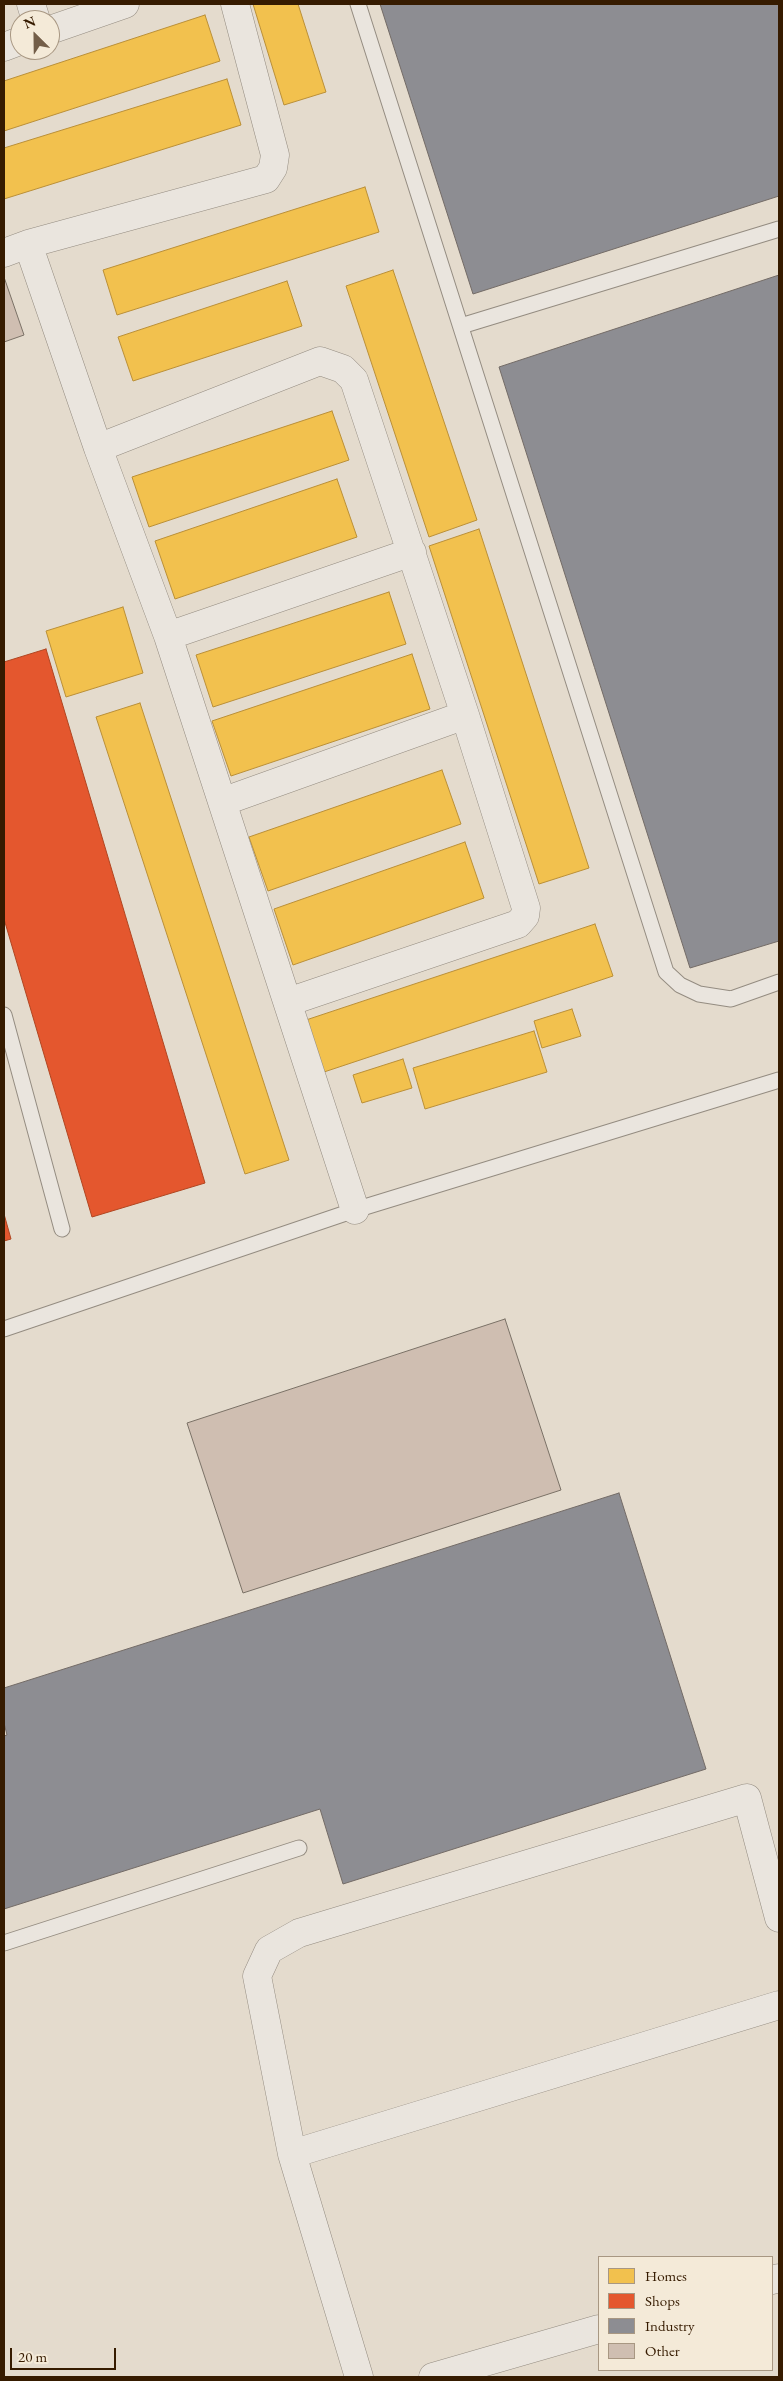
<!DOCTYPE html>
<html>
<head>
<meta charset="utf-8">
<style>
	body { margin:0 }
	#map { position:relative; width:783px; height:2381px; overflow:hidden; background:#e4dbcd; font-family:"EB Garamond",serif }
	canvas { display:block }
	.frame { position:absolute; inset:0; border:5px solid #361b00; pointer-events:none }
	.legend { position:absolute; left:598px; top:2256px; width:175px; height:115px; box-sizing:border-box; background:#f4ead8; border:1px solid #a89782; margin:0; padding:6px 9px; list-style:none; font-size:15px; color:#361b00 }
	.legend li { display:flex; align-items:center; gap:10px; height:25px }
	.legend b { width:25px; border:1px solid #a89782 }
	.north { position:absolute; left:10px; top:10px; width:50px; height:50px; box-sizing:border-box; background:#f4ead8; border:1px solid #a89782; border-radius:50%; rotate:337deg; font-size:14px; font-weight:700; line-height:20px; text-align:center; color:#361b00 }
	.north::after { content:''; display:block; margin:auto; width:18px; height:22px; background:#735e48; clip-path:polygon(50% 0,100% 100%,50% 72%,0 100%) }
	.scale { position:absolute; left:10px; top:2348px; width:106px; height:22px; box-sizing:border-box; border:2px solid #361b00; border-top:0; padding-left:6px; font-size:15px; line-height:18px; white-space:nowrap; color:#361b00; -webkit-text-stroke:4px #f4ead8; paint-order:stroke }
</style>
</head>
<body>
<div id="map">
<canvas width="783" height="2381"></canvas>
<div class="frame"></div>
<ul class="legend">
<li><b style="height:14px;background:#f2c14e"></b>Homes</li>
<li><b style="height:14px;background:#e4572e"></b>Shops</li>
<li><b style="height:14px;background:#8d8d92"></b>Industry</li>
<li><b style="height:14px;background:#cfbeb1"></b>Other</li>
</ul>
<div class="north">N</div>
<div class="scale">20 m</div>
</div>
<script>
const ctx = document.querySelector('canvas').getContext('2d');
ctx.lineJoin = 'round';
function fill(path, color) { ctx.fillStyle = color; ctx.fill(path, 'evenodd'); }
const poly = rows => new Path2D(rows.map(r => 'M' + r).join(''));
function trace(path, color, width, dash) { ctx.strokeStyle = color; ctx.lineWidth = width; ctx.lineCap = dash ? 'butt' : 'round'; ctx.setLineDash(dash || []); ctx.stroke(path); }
const homes = poly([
	[253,4,298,4,326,92,284,105,253,4],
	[205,15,220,61,4,131,4,81,205,15],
	[227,79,241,125,4,199,4,148,227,79],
	[365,187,379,232,117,315,103,270,365,187],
	[393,270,477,520,429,537,346,286,393,270],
	[287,281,302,326,133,381,118,337,287,281],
	[332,411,349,460,149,527,132,477,332,411],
	[337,479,357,537,175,599,155,541,337,479],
	[479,529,589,868,539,884,429,546,479,529],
	[389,592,406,644,213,707,196,655,389,592],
	[123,607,143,673,66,697,46,631,123,607],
	[412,654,430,709,231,776,212,721,412,654],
	[140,703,289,1160,245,1174,96,717,140,703],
	[442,770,461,824,268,891,249,837,442,770],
	[465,842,484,898,293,965,274,909,465,842],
	[595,924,613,976,324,1072,306,1020,595,924],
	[572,1009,581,1036,542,1048,534,1021,572,1009],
	[534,1031,547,1072,425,1109,413,1068,534,1031],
	[403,1059,412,1088,362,1103,353,1075,403,1059]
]);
fill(homes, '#f2c14e');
trace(homes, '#ba8f37', 1);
const shops = poly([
	[46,649,205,1183,92,1217,4,919,4,662,46,649],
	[4,1214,11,1239,4,1241,4,1214]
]);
fill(shops, '#e4572e');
trace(shops, '#b04520', 1);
const industry = poly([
	[380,4,779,4,779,196,473,294,380,4],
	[779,275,779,941,690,968,499,367,779,275],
	[619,1493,706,1769,343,1884,320,1809,4,1909,4,1736,7,1735,4,1723,4,1688,619,1493]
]);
fill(industry, '#8d8d92');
trace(industry, '#736b66', 1);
const building = poly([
	[4,277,24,335,4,342,4,277],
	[505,1319,561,1490,243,1593,187,1423,505,1319]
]);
fill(building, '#cfbeb1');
trace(building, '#7a7166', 1);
const lane = poly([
	[358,4,666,972,680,985,699,994,731,999,779,982],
	[461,326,779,229],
	[4,1015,62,1229],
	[4,1329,355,1210,779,1080],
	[4,1943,299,1848]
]);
const street = poly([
	[31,4,36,20],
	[50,30,125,4],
	[4,47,20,41],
	[28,244,98,448,168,636,355,1210],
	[4,253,28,244,266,179,273,168,275,155,235,4],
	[98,448,320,361,343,369,354,380,465,715,526,908,525,916,518,924,288,1002],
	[168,636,412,552],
	[222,802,465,715],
	[292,2154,779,2005],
	[772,2280,779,2278],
	[359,2377,292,2154,257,1976,269,1950,299,1933,747,1798,779,1918],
	[433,2377,599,2329]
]);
trace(lane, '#948c81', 17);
trace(street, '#948c81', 29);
trace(lane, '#eae5de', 15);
trace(street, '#eae5de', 28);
</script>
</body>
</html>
